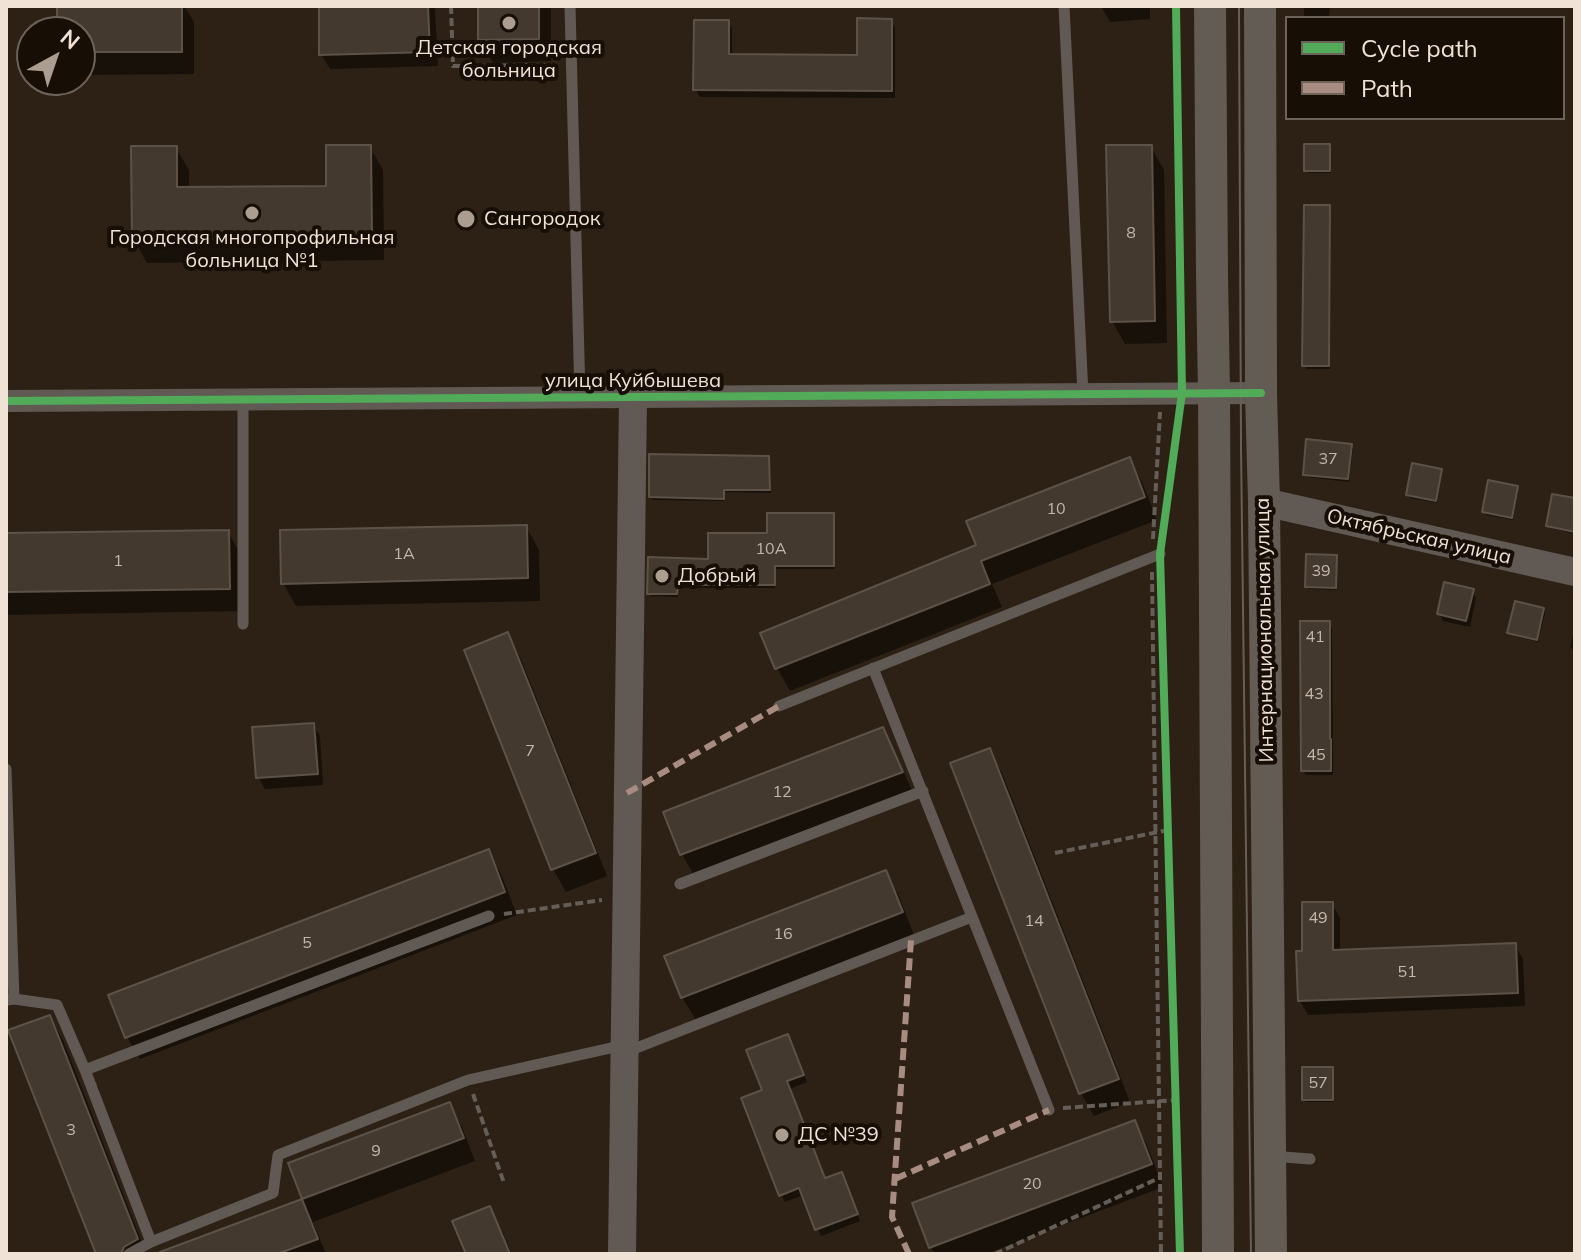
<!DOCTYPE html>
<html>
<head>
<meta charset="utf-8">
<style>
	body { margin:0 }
	#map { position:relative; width:1581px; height:1260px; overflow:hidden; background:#2c2114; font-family:Mulish,sans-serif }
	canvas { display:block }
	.frame { position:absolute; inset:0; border:8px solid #f0e2d4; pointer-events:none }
	.legend { position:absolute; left:1285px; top:16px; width:280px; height:104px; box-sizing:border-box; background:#170e05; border:2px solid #6e6358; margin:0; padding:10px 14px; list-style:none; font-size:24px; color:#f0e2d4 }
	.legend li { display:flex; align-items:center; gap:16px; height:40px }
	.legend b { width:40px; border:2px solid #6e6358 }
	.north { position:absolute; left:16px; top:16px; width:80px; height:80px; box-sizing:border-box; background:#170e05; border:2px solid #6e6358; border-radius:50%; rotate:40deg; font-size:22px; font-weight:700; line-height:32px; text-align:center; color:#f0e2d4 }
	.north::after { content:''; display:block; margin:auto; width:28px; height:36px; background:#ab9e91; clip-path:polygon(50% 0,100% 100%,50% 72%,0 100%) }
</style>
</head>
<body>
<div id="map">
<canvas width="1581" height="1260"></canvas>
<div class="frame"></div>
<ul class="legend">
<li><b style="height:10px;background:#51ab58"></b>Cycle path</li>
<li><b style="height:10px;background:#a88b81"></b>Path</li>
</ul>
<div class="north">N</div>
</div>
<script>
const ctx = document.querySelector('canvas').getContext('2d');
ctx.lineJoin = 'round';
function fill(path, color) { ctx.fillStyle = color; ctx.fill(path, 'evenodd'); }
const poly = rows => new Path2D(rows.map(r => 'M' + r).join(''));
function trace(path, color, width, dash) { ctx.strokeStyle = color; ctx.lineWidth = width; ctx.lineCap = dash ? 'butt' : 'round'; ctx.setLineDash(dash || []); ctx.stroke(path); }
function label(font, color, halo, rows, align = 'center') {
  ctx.font = font + ' Mulish,sans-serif'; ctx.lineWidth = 8; ctx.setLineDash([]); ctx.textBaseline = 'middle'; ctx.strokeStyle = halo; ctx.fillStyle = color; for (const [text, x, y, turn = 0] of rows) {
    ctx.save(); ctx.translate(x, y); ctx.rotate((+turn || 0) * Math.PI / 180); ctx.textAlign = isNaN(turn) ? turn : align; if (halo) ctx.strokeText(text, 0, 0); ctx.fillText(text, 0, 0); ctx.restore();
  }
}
fill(poly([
	[59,6,184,6,194,22,194,74,80,75,80,32,59,32],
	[321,6,434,6,435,9,438,66,330,69,321,54],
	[480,6,551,6,551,61,493,63,480,40],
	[1101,6,1150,6,1150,19,1110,22],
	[1304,6,1330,6,1329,18,1304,18],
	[891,21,895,28,895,98,700,97,695,89,728,22,732,29,732,56,859,57],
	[1329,146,1331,149,1331,173,1308,173,1306,170],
	[370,147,383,170,384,260,147,263,134,240,176,148,189,170,189,189,328,188],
	[1151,147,1164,170,1167,343,1125,344,1112,321],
	[1329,207,1331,211,1330,369,1307,369,1304,365],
	[1351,445,1353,448,1349,482,1307,477,1305,475],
	[768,458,770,461,771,493,725,492,724,501,652,500,651,497],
	[1129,460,1142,482,1157,520,992,584,1002,607,790,691,777,668,763,635,978,546],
	[1440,471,1442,474,1437,503,1410,498,1408,495],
	[1517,488,1518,491,1513,520,1486,515,1484,512],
	[1575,501,1575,534,1550,528,1549,526],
	[833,515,834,518,835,569,775,569,775,588,678,588,678,597,651,596,649,593,710,561,769,535],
	[526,527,539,550,540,601,296,606,283,583],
	[228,532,241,555,242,611,6,615,6,535],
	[1335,557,1337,560,1336,590,1309,589,1307,586],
	[1472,591,1476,598,1470,627,1443,621,1439,613],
	[1543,610,1545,613,1538,642,1511,635,1510,632],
	[1329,623,1332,628,1333,775,1306,775,1303,771],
	[1575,628,1575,651,1570,647],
	[507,635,520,657,607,876,566,892,553,869,466,651],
	[313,725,320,736,323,785,265,789,258,777],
	[882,729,895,752,914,795,695,877,682,854],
	[989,750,1002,773,1130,1102,1094,1116,1081,1093],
	[488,852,501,874,517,915,140,1059,127,1037],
	[885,873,899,896,914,935,696,1020,682,997],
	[1332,904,1340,918,1340,952,1515,945,1523,959,1525,1006,1308,1015,1300,1001,1304,953],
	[50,1017,63,1040,146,1253,144,1254,99,1254],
	[791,1043,807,1082,790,1089,825,1180,845,1181,860,1221,821,1236,804,1195,785,1202,781,1195,764,1091],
	[1332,1069,1333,1072,1333,1102,1306,1102,1304,1099],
	[449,1105,462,1127,475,1161,313,1222,326,1254,161,1254,304,1200,291,1164],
	[1134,1122,1147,1145,1163,1187,986,1254,935,1254,931,1247],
	[489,1208,502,1231,512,1254,468,1254]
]), '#0007');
const building = poly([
	[57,6,182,6,182,52,80,52,80,32,57,32,57,6],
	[319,6,428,6,430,52,319,55,319,6],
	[478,6,539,6,539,39,478,40,478,6],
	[857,18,892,19,892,91,693,90,694,20,729,20,729,54,857,55,857,18],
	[1304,144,1330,144,1330,171,1304,171,1304,144],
	[326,145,371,145,372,238,132,240,131,146,177,146,177,187,326,186,326,145],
	[1106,145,1152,145,1155,321,1110,322,1106,145],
	[1304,205,1330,205,1329,366,1302,366,1304,205],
	[1306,439,1352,444,1348,479,1303,475,1306,439],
	[649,454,769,456,770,490,724,490,724,499,649,497,649,454],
	[1130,457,1145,497,981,561,990,584,775,669,760,633,976,545,966,521,1130,457],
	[1412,463,1442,469,1436,501,1406,495,1412,463],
	[1488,480,1518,486,1512,518,1482,512,1488,480],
	[1552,494,1575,498,1575,532,1546,526,1552,494],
	[767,513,834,513,834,566,775,566,775,585,678,585,677,594,647,594,648,557,708,559,708,533,767,533,767,513],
	[527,525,528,578,281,584,280,530,527,525],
	[229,530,230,589,6,592,6,533,229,530],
	[1306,554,1337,555,1336,588,1305,587,1306,554],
	[1444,582,1474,589,1466,621,1437,614,1444,582],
	[1515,601,1544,608,1537,640,1507,633,1515,601],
	[1300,621,1330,621,1330,739,1331,739,1331,771,1301,771,1300,621],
	[508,632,596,853,551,870,464,650,508,632],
	[314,723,318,774,256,778,252,727,314,723],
	[883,727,903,772,680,855,663,812,883,727],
	[990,748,1119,1079,1079,1094,950,763,990,748],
	[489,849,505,892,125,1038,108,995,489,849],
	[886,870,903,912,681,998,664,956,886,870],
	[1302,902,1333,902,1333,950,1516,943,1518,993,1298,1001,1296,951,1302,951,1302,902],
	[50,1015,138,1239,124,1247,121,1254,96,1254,8,1030,50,1015],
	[788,1034,804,1075,787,1081,825,1178,842,1172,858,1214,815,1230,799,1188,779,1196,741,1098,762,1090,746,1050,788,1034],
	[1302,1067,1333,1067,1333,1100,1302,1100,1302,1067],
	[450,1102,464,1138,302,1199,288,1163,450,1102],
	[1135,1120,1152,1164,929,1248,912,1203,1135,1120],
	[302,1199,318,1239,277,1254,160,1254,160,1252,302,1199],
	[490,1206,510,1254,466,1254,452,1221,490,1206]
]);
fill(building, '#43392f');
trace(building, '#5c5248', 2);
trace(poly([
	[451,6,453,66,559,65],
	[1153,539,1160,412],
	[1152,572,1161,1254],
	[1055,853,1168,830],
	[504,914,602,900],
	[473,1094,504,1183],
	[1063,1108,1176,1100],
	[995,1254,1159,1178]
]), '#655e58', 4, [8, 4]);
trace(poly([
	[570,6,580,397],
	[1064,6,1083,394],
	[243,624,243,400],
	[873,668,1049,1110],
	[779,706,1160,554],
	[6,769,14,999,7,1000],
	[680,884,923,791],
	[14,999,57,1005,85,1070,151,1242],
	[626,1052,972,917],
	[85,1070,489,916],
	[1271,1156,1310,1159],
	[129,1254,151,1242,273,1193,278,1155,468,1080,624,1045]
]), '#615a54', 11);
trace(poly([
	[6,401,1261,393]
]), '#615a54', 22);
trace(poly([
	[1264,502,1575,572],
	[622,1254,633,397]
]), '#615a54', 28);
trace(poly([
	[1210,6,1212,274,1214,393,1218,1254],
	[1260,6,1261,393,1264,502,1271,1254]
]), '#635c54', 32);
trace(poly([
	[1239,6,1241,447,1251,1254]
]), '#676059', 2);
trace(poly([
	[627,793,779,706],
	[895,1179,1049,1110],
	[909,1254,892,1217,911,940]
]), '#a88b81', 6, [12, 6]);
trace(poly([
	[1176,6,1182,393,1160,554,1180,1254],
	[6,401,1261,393]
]), '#51ab58', 8);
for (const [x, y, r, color] of [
	[509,23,8,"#ab9e91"],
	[252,213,8,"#ab9e91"],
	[466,219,10,"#ab9e91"],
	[662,576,8,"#ab9e91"],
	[782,1135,8,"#ab9e91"]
]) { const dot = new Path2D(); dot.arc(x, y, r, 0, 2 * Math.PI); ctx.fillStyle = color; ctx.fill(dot); trace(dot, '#170e05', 3); }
label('16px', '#c5b8ab', null, [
	["8",1131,233],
	["37",1328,459],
	["10",1056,509],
	["10А",771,549],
	["1А",404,554],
	["1",118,561],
	["39",1321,571],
	["41",1315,637],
	["43",1314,694],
	["7",530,751],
	["45",1316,755],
	["12",782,792],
	["49",1318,918],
	["14",1034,921],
	["16",783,934],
	["5",307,943],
	["51",1407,972],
	["57",1318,1083],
	["3",71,1130],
	["9",376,1151],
	["20",1032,1184]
]);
label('20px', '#f0e2d4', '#170e05', [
	["Детская городская",509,48,"center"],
	["больница",509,71,"center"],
	["Сангородок",484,219],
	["Городская многопрофильная",252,238,"center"],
	["больница №1",252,261,"center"],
	["Добрый",678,576],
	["ДС №39",798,1135]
], 'left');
label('20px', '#f0e2d4', '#170e05', [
	["улица Куйбышева",633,381],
	["Октябрьская улица",1419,537,13],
	["Интернациональная улица",1265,630,-91]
]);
</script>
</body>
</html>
